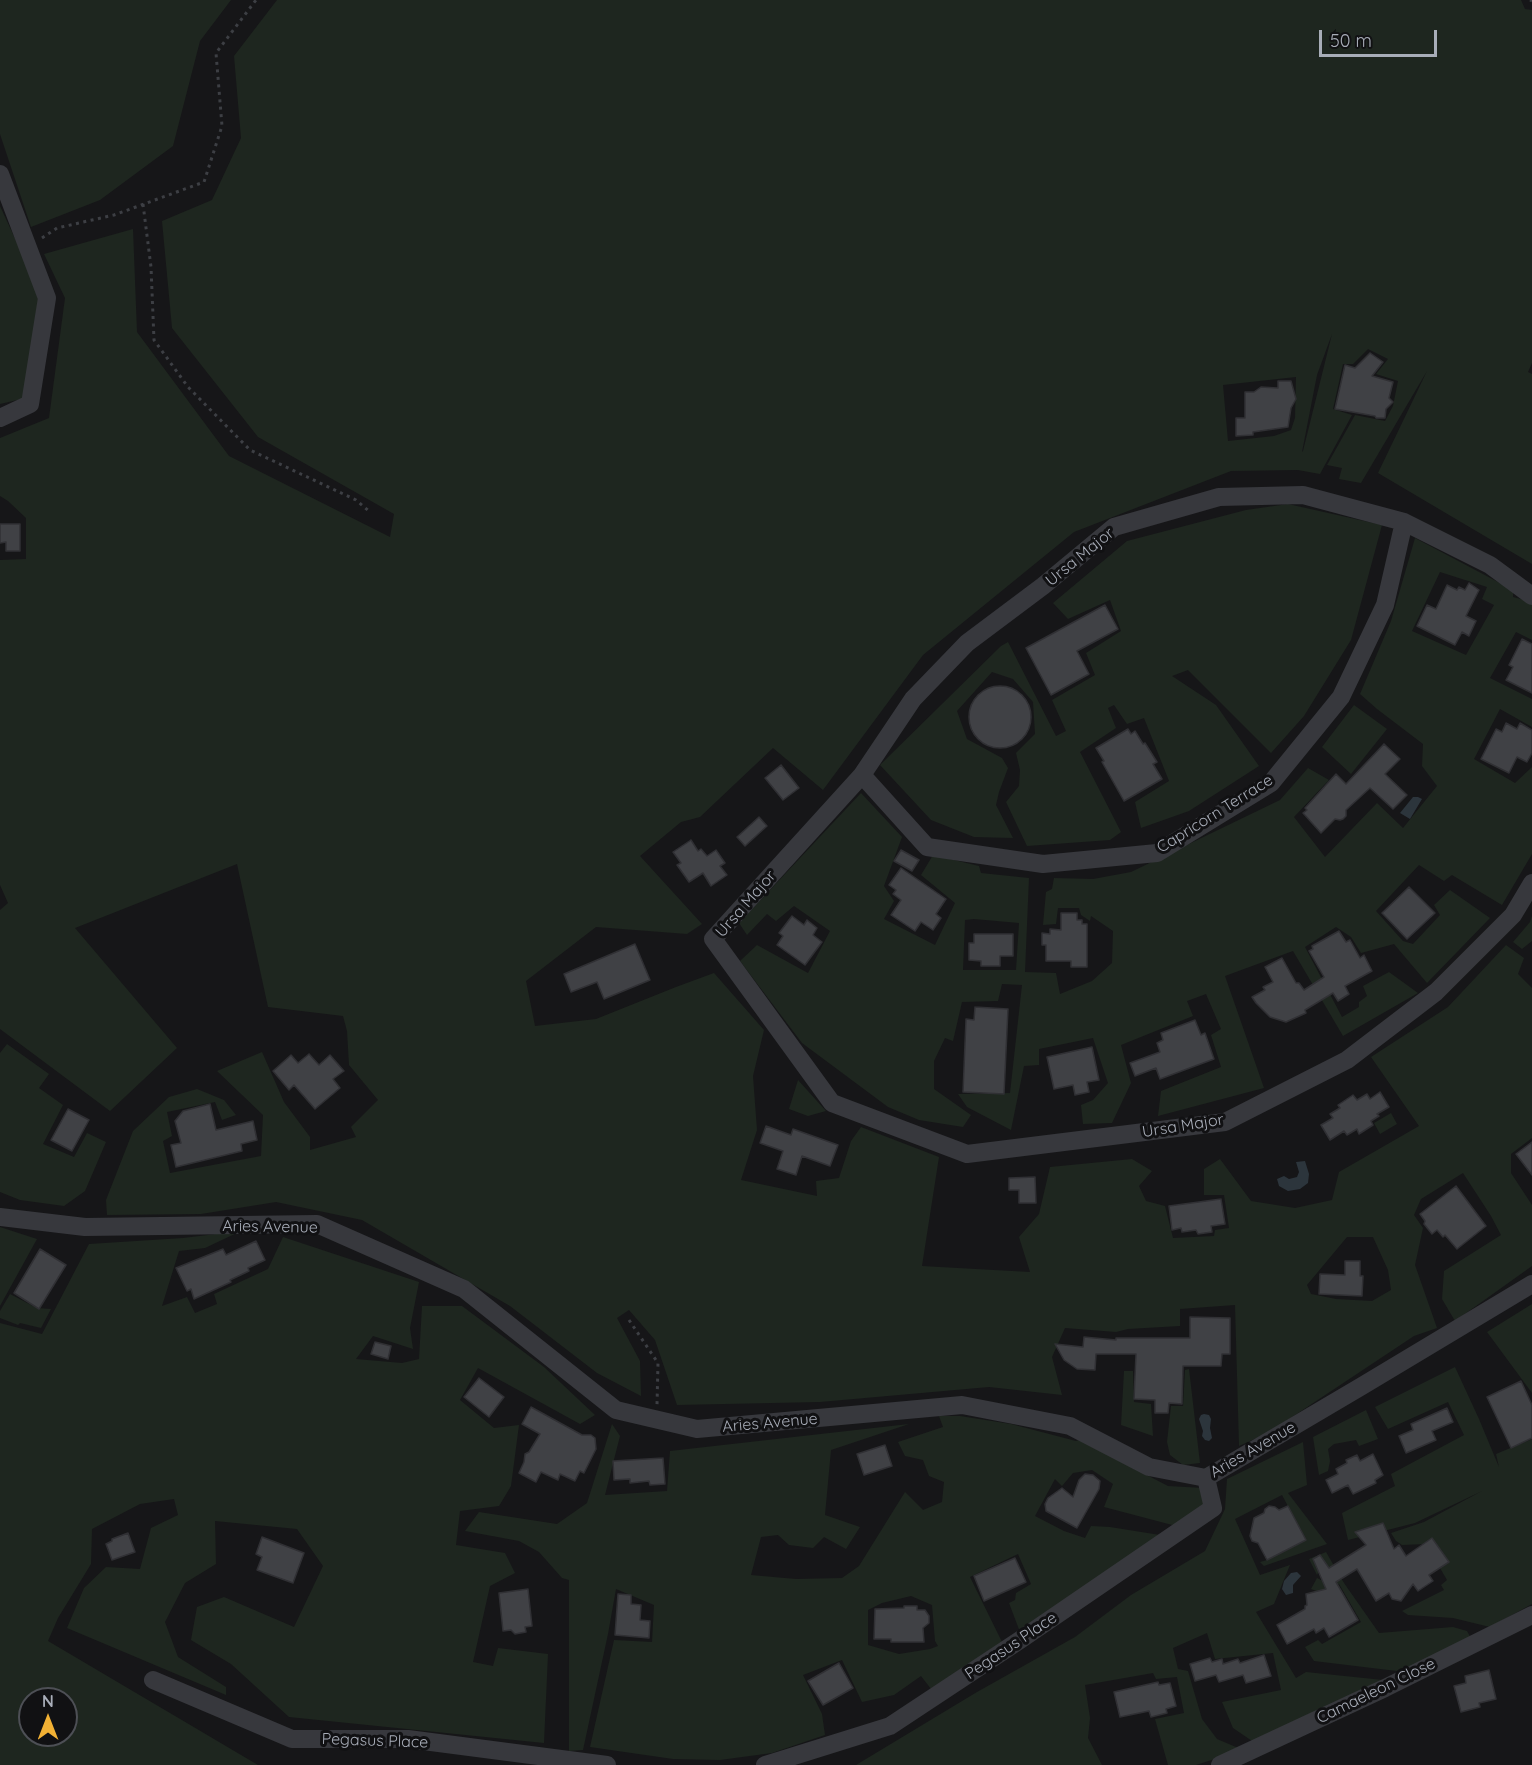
<!DOCTYPE html>
<html>
<head>
<meta charset="utf-8">
<style>
	body { margin:0 }
	#map { position:relative; width:1532px; height:1765px; overflow:hidden; background:#161618; font-family:Quicksand,sans-serif }
	canvas { display:block }
	.north { position:absolute; left:18px; top:1687px; width:60px; height:60px; box-sizing:border-box; background:#111113; border:2px solid #4d4f55; border-radius:50%; rotate:0deg; font-size:16px; font-weight:700; line-height:24px; text-align:center; color:#a8adb8 }
	.north::after { content:''; display:block; margin:auto; width:21px; height:27px; background:#f2b134; clip-path:polygon(50% 0,100% 100%,50% 72%,0 100%) }
	.scale { position:absolute; left:1319px; top:30px; width:118px; height:27px; box-sizing:border-box; border:3px solid #a8adb8; border-top:0; padding-left:8px; font-size:18px; line-height:21px; white-space:nowrap; color:#a8adb8; -webkit-text-stroke:4px #111113; paint-order:stroke }
</style>
</head>
<body>
<div id="map">
<canvas width="1532" height="1765"></canvas>
<div class="north">N</div>
<div class="scale">50 m</div>
</div>
<script>
const ctx = document.querySelector('canvas').getContext('2d');
ctx.lineJoin = 'round';
function fill(path, color) { ctx.fillStyle = color; ctx.fill(path, 'evenodd'); }
const poly = rows => new Path2D(rows.map(r => 'M' + r).join(''));
function trace(path, color, width, dash) { ctx.strokeStyle = color; ctx.lineWidth = width; ctx.lineCap = dash ? 'butt' : 'round'; ctx.setLineDash(dash || []); ctx.stroke(path); }
function label(font, color, halo, rows, align = 'center') {
  ctx.font = font + ' Quicksand,sans-serif'; ctx.lineWidth = 6; ctx.setLineDash([]); ctx.textBaseline = 'middle'; ctx.strokeStyle = halo; ctx.fillStyle = color; for (const [text, x, y, turn = 0] of rows) {
    ctx.save(); ctx.translate(x, y); ctx.rotate((+turn || 0) * Math.PI / 180); ctx.textAlign = isNaN(turn) ? turn : align; if (halo) ctx.strokeText(text, 0, 0); ctx.fillText(text, 0, 0); ctx.restore();
  }
}
fill(poly([
	[0,0,231,0,200,41,173,146,100,200,31,227,0,134],
	[277,0,1521,0,1525,9,1532,10,1532,363,1528,372,1532,374,1532,564,1378,473,1427,371,1361,483,1339,479,1342,468,1327,465,1355,415,1385,421,1393,406,1398,381,1376,374,1388,359,1368,349,1353,364,1343,364,1333,409,1352,415,1320,474,1298,470,1231,471,1074,532,923,655,823,790,773,748,700,817,681,822,640,856,702,924,687,934,596,927,526,981,535,1026,596,1019,676,987,714,973,764,1030,753,1076,757,1130,741,1180,817,1196,816,1181,839,1178,851,1141,861,1127,939,1157,922,1266,1030,1272,1019,1237,1039,1214,1050,1167,1132,1159,1152,1171,1139,1186,1146,1201,1165,1206,1173,1238,1214,1236,1215,1230,1229,1228,1224,1195,1204,1195,1204,1169,1220,1159,1251,1201,1295,1208,1332,1200,1339,1172,1419,1126,1371,1057,1448,1007,1506,945,1524,958,1518,974,1532,988,1532,1138,1511,1154,1511,1173,1532,1205,1532,1266,1455,1321,1442,1299,1444,1271,1501,1235,1491,1216,1463,1173,1421,1199,1414,1215,1423,1228,1415,1265,1437,1328,1414,1336,1268,1433,1239,1446,1235,1305,1180,1309,1180,1326,1128,1329,1116,1332,1065,1328,1052,1357,1062,1395,989,1387,820,1402,677,1405,655,1340,629,1310,617,1318,640,1361,641,1396,597,1373,510,1306,362,1220,276,1202,201,1214,107,1215,106,1200,133,1131,169,1097,197,1089,224,1100,236,1115,222,1120,215,1102,167,1112,172,1136,163,1141,170,1173,261,1156,263,1115,217,1071,262,1052,284,1102,310,1137,310,1150,356,1137,351,1127,378,1100,349,1065,347,1031,343,1016,268,1007,237,864,75,928,177,1048,110,1111,0,1029,0,910,8,903,0,885,0,560,26,559,26,518,8,501,0,496,0,438,49,418,65,298,44,254,133,229,137,332,229,456,390,537,394,514,258,437,172,328,162,221,212,200,241,138,234,56],
	[1332,334,1303,451,1302,452,1317,375],
	[1296,377,1295,418,1291,430,1274,436,1228,441,1223,385],
	[1347,1237,1373,1237,1388,1270,1391,1290,1372,1301,1336,1299,1311,1294,1307,1285],
	[0,206,42,297,26,398,0,404],
	[1288,504,1382,525,1351,640,1304,716,1271,753,1188,670,1172,676,1216,705,1259,766,1189,811,1141,828,1135,802,1169,781,1144,718,1127,724,1114,705,1108,708,1116,728,1080,752,1121,832,1110,840,1027,846,1006,802,1019,786,1020,770,1016,753,1035,734,1033,702,1013,679,992,672,957,711,967,739,1002,758,1008,768,999,792,996,805,1013,838,974,837,931,820,880,765,1001,646,1008,642,1056,736,1066,731,1052,700,1095,675,1086,653,1121,631,1110,600,1068,619,1053,603,1127,541,1246,510],
	[1415,538,1513,590,1513,597,1532,602,1532,640,1516,632,1490,678,1532,699,1532,727,1500,709,1474,759,1515,783,1532,767,1532,854,1502,905,1452,875,1444,881,1419,865,1376,911,1403,941,1413,944,1440,915,1434,905,1450,890,1490,918,1427,983,1394,944,1361,953,1351,937,1336,927,1305,947,1342,1017,1359,1007,1359,1002,1367,996,1363,986,1389,972,1418,993,1343,1036,1293,951,1225,976,1264,1088,1158,1116,1161,1091,1221,1067,1211,1035,1221,1029,1206,994,1187,1001,1193,1016,1121,1045,1131,1083,1112,1123,1083,1124,1081,1105,1093,1100,1108,1083,1093,1038,1039,1049,1039,1065,1024,1066,1011,1130,967,1107,958,1094,1010,1093,1022,985,1002,984,998,1001,962,1002,953,1041,945,1038,934,1061,934,1089,971,1115,963,1127,919,1120,888,1107,802,1043,740,961,757,945,808,973,830,931,794,906,776,921,767,914,747,935,739,923,861,793,902,837,884,886,894,901,884,919,935,945,955,903,921,875,933,855,979,866,981,873,1029,878,1025,972,1056,973,1060,994,1092,981,1112,963,1113,931,1091,916,1090,921,1081,915,1079,908,1058,908,1056,924,1043,925,1046,892,1052,889,1054,878,1093,879,1131,872,1280,800,1308,768,1329,780,1294,817,1325,857,1377,803,1403,828,1437,786,1422,766,1423,744,1377,709,1360,694,1391,621],
	[1440,572,1487,587,1482,599,1494,605,1466,655,1412,631],
	[974,919,1019,923,1016,970,963,970,965,920],
	[1354,705,1387,729,1351,774,1322,747],
	[1532,916,1532,941,1522,949,1513,942,1530,922],
	[7,1044,49,1074,39,1088,63,1105,43,1144,74,1157,87,1133,106,1142,85,1191,64,1206,20,1200,0,1192,0,1053],
	[798,1080,826,1111,808,1116,789,1109],
	[1391,1113,1397,1124,1380,1134,1374,1123],
	[0,1227,37,1239,0,1306],
	[241,1231,205,1248,179,1251,162,1306,187,1297,195,1313,217,1304,214,1294,268,1269,283,1237,419,1282,410,1328,413,1349,373,1336,356,1359,402,1363,419,1359,422,1306,462,1306,544,1367,595,1415,580,1424,478,1368,460,1400,494,1428,519,1425,511,1486,499,1506,460,1511,456,1545,505,1553,515,1573,490,1586,473,1662,493,1666,498,1648,548,1654,544,1743,289,1717,231,1664,191,1640,197,1607,224,1597,294,1627,323,1566,297,1529,215,1521,216,1564,185,1583,165,1622,178,1657,226,1687,226,1695,67,1628,84,1588,106,1567,140,1569,151,1528,178,1515,174,1499,140,1504,92,1529,91,1564,58,1618,48,1641,258,1765,0,1765,0,1323,42,1334,89,1244,183,1238],
	[30,1699,66,1699,66,1735,30,1735],
	[10,1294,37,1308,51,1309,41,1328,20,1323,18,1325,0,1318,0,1311],
	[1532,1304,1532,1393,1487,1332],
	[1455,1367,1479,1419,1499,1467,1496,1454,1532,1439,1532,1604,1490,1627,1453,1618,1408,1615,1402,1611,1444,1590,1441,1585,1447,1580,1426,1544,1402,1545,1396,1541,1391,1533,1424,1522,1482,1491,1415,1523,1348,1540,1342,1513,1395,1486,1391,1474,1464,1435,1448,1402,1388,1429,1375,1407],
	[1189,1369,1200,1463,1183,1465,1170,1455,1167,1442,1171,1406,1183,1406,1185,1370],
	[1124,1371,1133,1371,1134,1402,1151,1404,1153,1436,1121,1425],
	[1366,1410,1378,1439,1359,1446,1356,1440,1334,1444,1328,1449,1330,1461,1328,1471,1319,1475,1313,1437],
	[939,1416,960,1416,1011,1424,1076,1441,1079,1440,1168,1486,1204,1488,1204,1506,1176,1526,1104,1507,1113,1484,1092,1470,1073,1473,1062,1486,1055,1479,1035,1516,1064,1531,1085,1538,1091,1526,1110,1527,1160,1535,1020,1632,1009,1603,1015,1600,1016,1593,1031,1584,1018,1554,970,1577,1003,1644,931,1689,921,1676,894,1695,862,1702,842,1660,803,1675,822,1714,825,1735,772,1753,720,1760,673,1759,590,1747,614,1640,652,1642,654,1605,616,1589,608,1634,583,1750,569,1751,569,1580,562,1578,539,1552,519,1541,465,1531,479,1512,557,1524,587,1503,612,1424,620,1436,605,1495,667,1491,670,1451,909,1424,831,1450,825,1515,860,1527,846,1549,824,1537,813,1548,789,1545,778,1535,761,1537,751,1575,796,1579,842,1578,859,1566,905,1492,923,1510,942,1502,944,1482,929,1476,923,1460,905,1456,898,1442,943,1427],
	[911,1596,932,1605,935,1641,938,1646,930,1649,899,1654,868,1645,868,1610,882,1603],
	[1303,1442,1307,1485,1288,1493,1327,1544,1264,1566,1260,1562,1267,1560,1306,1540,1282,1495,1235,1519,1260,1575,1290,1565,1274,1604,1256,1612,1296,1678,1306,1672,1383,1680,1255,1743,1233,1728,1222,1702,1281,1690,1273,1653,1215,1659,1207,1633,1173,1648,1178,1669,1188,1671,1202,1719,1217,1739,1243,1750,1196,1765,1168,1765,1155,1719,1184,1713,1177,1677,1156,1679,1153,1673,1085,1685,1090,1718,1088,1738,1102,1765,856,1765,977,1692,1075,1637,1131,1595,1205,1551,1225,1509,1227,1479],
	[1326,1552,1344,1583,1379,1633,1453,1627,1467,1631,1472,1640,1405,1672,1314,1661,1305,1647,1318,1640,1322,1644,1361,1622,1339,1584,1322,1593,1311,1589,1317,1578,1329,1584,1333,1568,1327,1566,1320,1569,1317,1575,1309,1559]
]), '#1e261f');
fill(poly([
	[1413,797,1418,797,1422,799,1410,819,1400,813],
	[1305,1161,1309,1174,1308,1183,1300,1189,1288,1191,1279,1186,1277,1179,1284,1176,1289,1179,1297,1177,1299,1172,1296,1162],
	[1204,1414,1209,1415,1211,1419,1210,1428,1212,1438,1209,1441,1205,1440,1202,1436,1203,1431,1199,1419,1201,1415],
	[1297,1572,1301,1576,1293,1585,1293,1593,1286,1595,1282,1589,1284,1581,1291,1573]
]), '#2c353c');
const building = poly([
	[1370,353,1383,362,1372,376,1393,382,1389,398,1393,402,1386,409,1385,418,1376,418,1375,416,1335,409,1345,365,1355,368,1370,353],
	[1278,381,1291,381,1296,399,1291,408,1288,427,1253,432,1253,435,1236,436,1236,418,1245,418,1245,392,1254,392,1261,387,1278,388,1278,381],
	[0,524,20,524,20,551,6,551,6,542,0,543,0,524],
	[1469,583,1479,590,1466,616,1476,621,1469,636,1462,632,1455,645,1417,626,1427,605,1436,609,1447,585,1457,590,1459,587,1465,590,1469,583],
	[1105,605,1118,629,1077,651,1089,674,1051,695,1026,648,1105,605],
	[1522,639,1532,644,1532,693,1506,680,1513,667,1509,665,1522,639],
	'969 717a31 31 0 1 1 62 0a31 31 0 1 1-62 0Z',
	[1506,723,1517,729,1520,723,1532,730,1532,753,1527,762,1517,757,1509,773,1481,759,1496,729,1502,732,1506,723],
	[1128,729,1131,734,1135,731,1143,744,1145,743,1157,762,1153,764,1162,779,1124,801,1102,762,1104,761,1096,748,1128,729],
	[1384,744,1400,759,1385,774,1407,795,1393,809,1370,788,1346,810,1346,816,1343,819,1340,820,1335,819,1321,833,1303,813,1307,810,1305,808,1336,774,1346,784,1384,744],
	[781,765,799,788,783,800,765,778,781,765],
	[759,817,767,826,745,846,737,837,759,817],
	[691,840,698,851,701,849,707,856,716,850,725,863,720,866,727,875,711,886,703,873,689,882,677,865,681,863,673,852,691,840],
	[901,850,919,860,912,871,894,861,901,850],
	[901,868,946,899,936,914,941,918,933,930,921,922,915,931,891,915,901,900,893,894,896,890,889,885,901,868],
	[1409,887,1435,913,1407,939,1382,913,1409,887],
	[1061,913,1077,913,1077,920,1082,920,1082,924,1087,924,1087,967,1071,967,1071,961,1046,961,1046,945,1042,945,1042,933,1050,934,1050,929,1061,930,1061,913],
	[792,916,804,925,807,920,817,928,813,935,822,942,805,965,777,945,783,936,779,933,792,916],
	[1339,931,1346,942,1350,940,1360,958,1364,955,1372,971,1345,986,1349,994,1338,1001,1333,993,1305,1010,1306,1013,1286,1022,1270,1017,1256,1003,1252,997,1265,990,1263,987,1273,982,1265,967,1282,958,1296,983,1299,983,1304,990,1324,977,1309,951,1313,949,1312,946,1339,931],
	[974,934,1013,934,1013,956,1000,956,1000,966,981,966,981,961,969,960,969,943,974,943,974,934],
	[635,944,650,980,604,999,597,982,571,992,564,974,635,944],
	[975,1007,1008,1009,1004,1094,963,1092,966,1019,974,1020,975,1007],
	[1195,1020,1201,1035,1205,1033,1214,1059,1160,1079,1156,1068,1135,1076,1130,1063,1160,1052,1157,1043,1163,1040,1161,1033,1195,1020],
	[1092,1047,1099,1080,1087,1082,1089,1092,1075,1095,1073,1085,1054,1089,1047,1057,1092,1047],
	[309,1054,319,1065,330,1055,344,1071,333,1079,340,1088,315,1109,294,1085,289,1090,273,1071,291,1055,298,1063,309,1054],
	[1380,1092,1389,1107,1377,1114,1379,1116,1371,1121,1373,1125,1359,1134,1357,1129,1347,1135,1344,1131,1330,1140,1321,1125,1333,1118,1330,1114,1340,1108,1338,1105,1353,1095,1357,1100,1367,1094,1370,1099,1380,1092],
	[210,1104,216,1130,253,1121,257,1140,241,1144,242,1151,176,1167,171,1145,181,1143,175,1121,183,1111,210,1104],
	[68,1109,89,1120,72,1151,51,1140,68,1109],
	[766,1126,791,1135,793,1129,838,1145,830,1166,802,1156,796,1175,777,1169,783,1151,760,1143,766,1126],
	[1532,1142,1532,1175,1516,1154,1532,1142],
	[1035,1177,1036,1203,1019,1203,1019,1190,1009,1190,1009,1178,1035,1177],
	[1456,1186,1486,1226,1457,1249,1445,1235,1443,1237,1437,1230,1432,1234,1424,1224,1425,1221,1420,1214,1456,1186],
	[1221,1199,1225,1224,1211,1226,1212,1232,1198,1234,1196,1230,1182,1232,1181,1228,1172,1230,1169,1206,1221,1199],
	[256,1241,265,1260,248,1268,249,1271,230,1280,231,1282,194,1299,191,1289,187,1291,176,1268,223,1249,226,1255,256,1241],
	[40,1249,66,1265,39,1309,14,1293,40,1249],
	[1345,1261,1360,1261,1360,1276,1363,1276,1362,1296,1319,1294,1320,1274,1345,1275,1345,1261],
	[1190,1317,1230,1318,1230,1354,1222,1354,1221,1366,1183,1366,1182,1404,1169,1403,1168,1413,1155,1413,1155,1400,1134,1399,1136,1354,1096,1354,1095,1370,1077,1369,1064,1360,1055,1344,1083,1347,1084,1337,1116,1340,1116,1338,1190,1338,1190,1317],
	[375,1342,391,1346,388,1359,371,1354,375,1342],
	[479,1378,504,1397,489,1417,464,1397,479,1378],
	[1521,1381,1532,1405,1532,1438,1511,1448,1487,1397,1521,1381],
	[531,1407,582,1435,591,1435,595,1438,596,1449,584,1473,580,1471,575,1481,560,1474,558,1480,541,1472,536,1482,519,1473,524,1462,525,1454,529,1452,540,1434,522,1424,531,1407],
	[1447,1408,1453,1422,1432,1431,1436,1440,1406,1453,1399,1436,1413,1430,1411,1424,1447,1408],
	[885,1445,892,1466,864,1475,857,1454,885,1445],
	[1373,1454,1383,1475,1375,1480,1376,1483,1353,1494,1348,1485,1332,1493,1326,1480,1338,1474,1336,1469,1347,1463,1346,1460,1357,1455,1360,1461,1373,1454],
	[663,1458,665,1484,650,1485,649,1481,630,1483,630,1479,614,1480,613,1461,663,1458],
	[1085,1474,1093,1475,1100,1481,1099,1489,1077,1528,1046,1511,1045,1504,1048,1498,1062,1488,1073,1497,1079,1480,1085,1474],
	[1269,1506,1275,1507,1279,1510,1288,1506,1306,1540,1267,1560,1258,1543,1252,1541,1250,1536,1254,1518,1264,1513,1265,1509,1269,1506],
	[1383,1523,1394,1549,1399,1545,1406,1556,1432,1538,1449,1562,1429,1575,1433,1581,1418,1591,1413,1584,1401,1601,1392,1599,1389,1593,1376,1601,1357,1569,1336,1582,1358,1620,1329,1637,1324,1628,1316,1633,1314,1629,1287,1644,1277,1625,1305,1609,1305,1606,1307,1605,1306,1594,1326,1589,1313,1559,1320,1555,1329,1568,1366,1545,1355,1532,1383,1523],
	[128,1533,135,1552,112,1560,106,1544,112,1541,112,1539,128,1533],
	[262,1537,304,1553,293,1583,257,1570,262,1557,256,1554,262,1537],
	[1015,1558,1026,1582,984,1601,974,1576,1015,1558],
	[528,1589,532,1626,525,1627,526,1632,515,1634,511,1630,503,1631,499,1593,528,1589],
	[618,1594,631,1595,631,1604,641,1605,640,1620,650,1621,649,1638,615,1635,618,1594],
	[904,1606,917,1606,917,1610,925,1610,929,1616,929,1623,923,1628,924,1642,891,1642,891,1639,874,1639,875,1609,904,1608,904,1606],
	[1264,1655,1271,1676,1246,1683,1243,1675,1219,1682,1216,1675,1195,1681,1190,1664,1210,1658,1212,1662,1222,1659,1223,1664,1238,1659,1240,1663,1264,1655],
	[839,1663,853,1688,823,1705,808,1681,839,1663],
	[1489,1670,1496,1699,1479,1703,1480,1707,1461,1712,1454,1686,1466,1683,1465,1676,1489,1670],
	[1158,1682,1159,1685,1170,1683,1176,1706,1166,1709,1167,1713,1151,1717,1149,1711,1120,1717,1114,1692,1158,1682]
]);
fill(building, '#404145');
trace(building, '#303034', 1.5);
trace(poly([
	[1530,0,1532,1],
	[143,204,151,267,154,340,188,387,250,450,356,500,370,512],
	[42,238,57,228,114,215,204,182,222,126,216,53,256,0],
	[629,1320,658,1363,657,1405]
]), '#3d3f44', 3, [3, 4.5]);
trace(poly([
	[0,174,47,298,30,404,0,418],
	[1532,596,1490,565,1404,522,1303,495,1219,497,1114,527,1043,586,967,643,913,699,862,775,713,939,832,1103,967,1154,1225,1122,1347,1060,1436,992,1513,915,1532,883],
	[862,775,927,847,1043,864,1157,853,1271,783,1341,697,1385,605,1404,522],
	[0,1217,85,1227,317,1224,464,1289,616,1410,697,1429,962,1405,1070,1426,1149,1467,1206,1478,1362,1386,1532,1284],
	[153,1680,292,1739,408,1739,607,1765],
	[765,1765,890,1726,1020,1640,1213,1508,1206,1478],
	[1220,1765,1385,1688,1532,1615]
]), '#37383d', 18);
label('16px', '#a8adb8', '#111113', [
	["Ursa Major",1080,557,-39],
	["Capricorn Terrace",1215,814,-32],
	["Ursa Major",746,904,-49],
	["Ursa Major",1183,1126,-9],
	["Aries Avenue",270,1227,1],
	["Aries Avenue",770,1423,-5],
	["Aries Avenue",1253,1450,-30],
	["Pegasus Place",1011,1646,-34],
	["Camaeleon Close",1376,1691,-26],
	["Pegasus Place",375,1741,2]
]);
</script>
</body>
</html>
